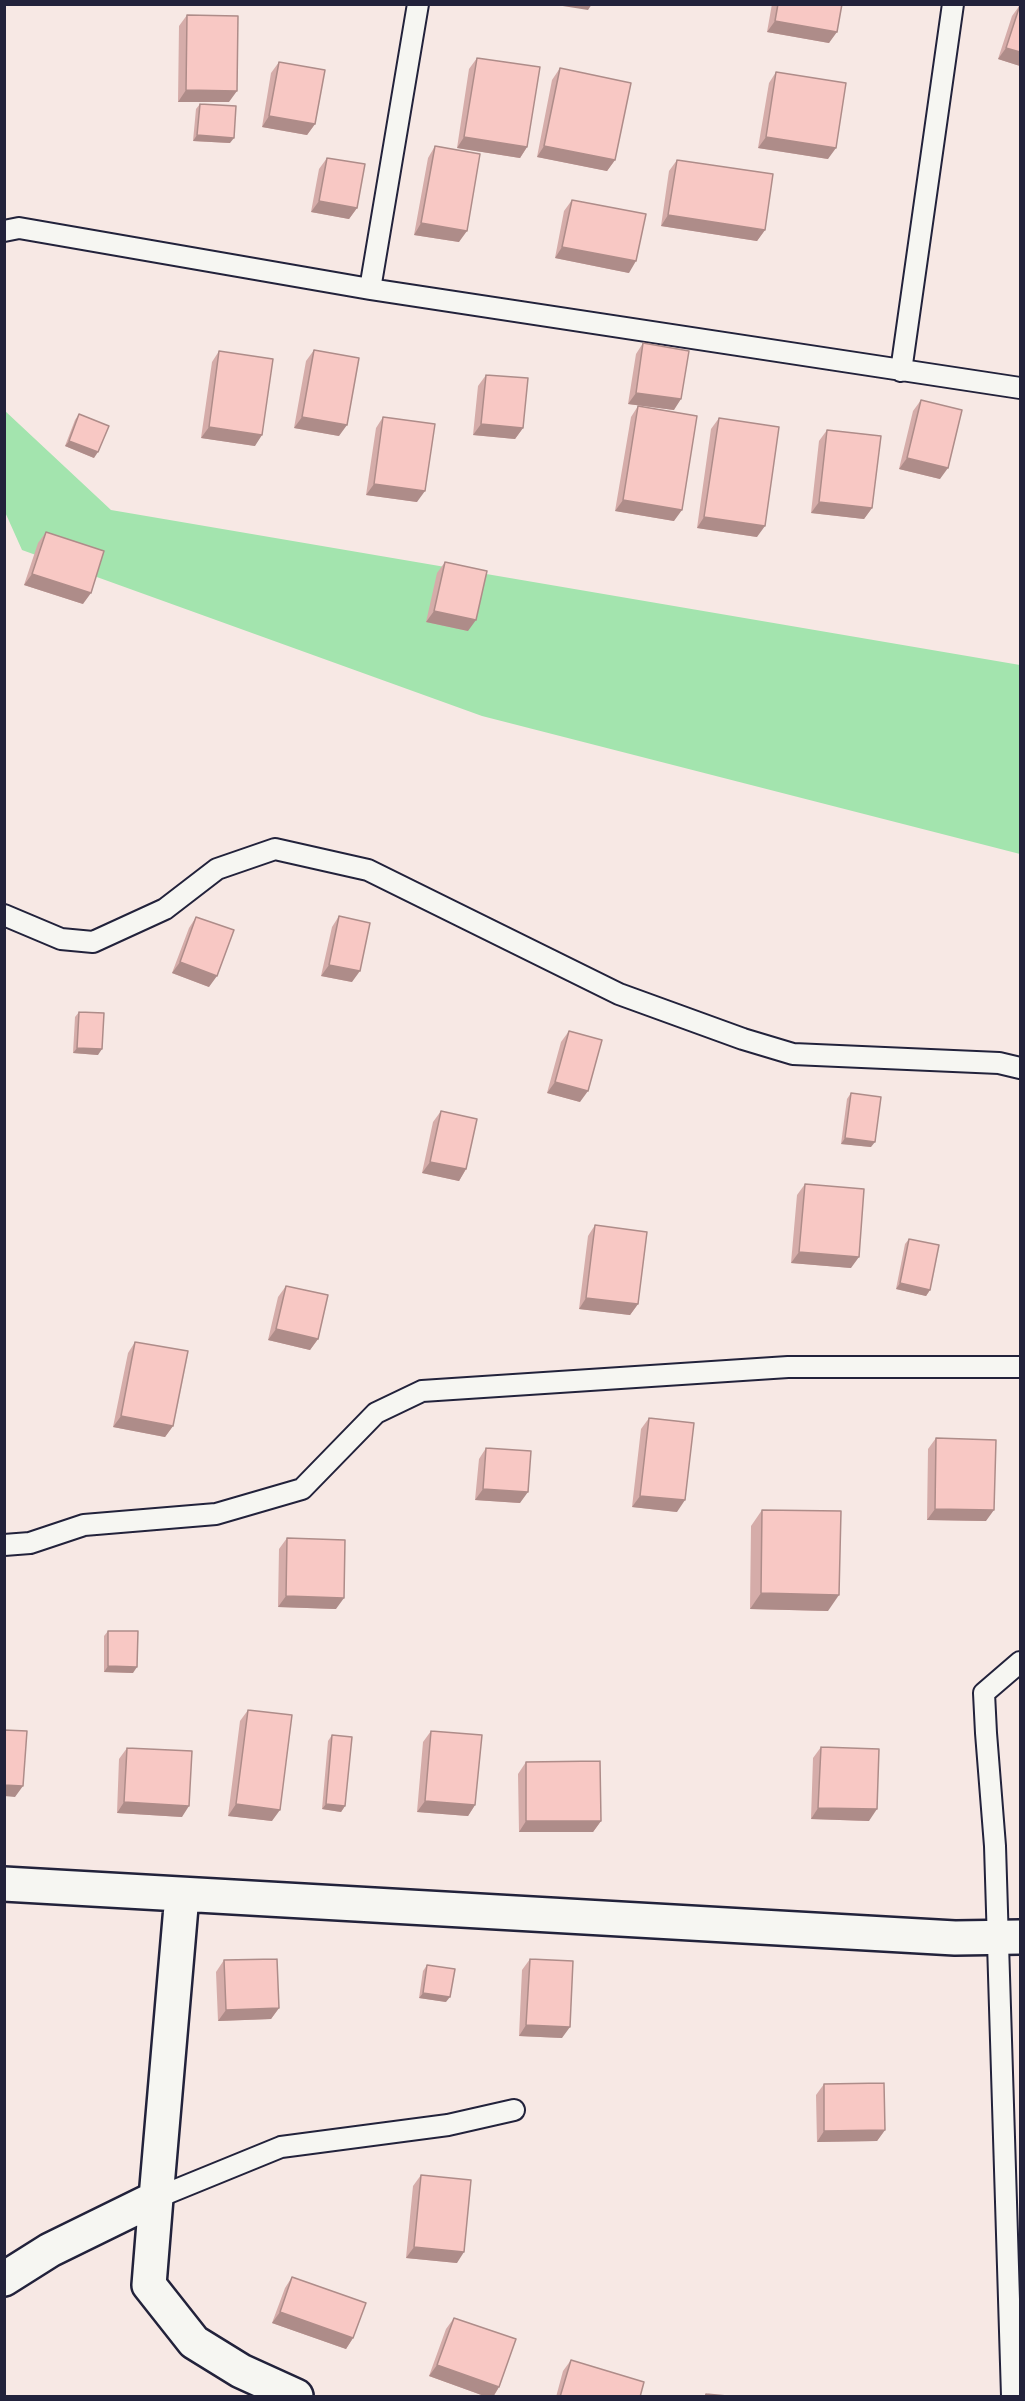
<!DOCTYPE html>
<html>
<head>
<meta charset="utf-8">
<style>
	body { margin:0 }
	#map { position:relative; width:1025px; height:2401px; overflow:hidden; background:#f7e8e4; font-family:Pangolin,sans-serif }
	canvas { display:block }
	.frame { position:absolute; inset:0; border:6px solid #22223b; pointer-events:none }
</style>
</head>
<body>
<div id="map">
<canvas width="1025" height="2401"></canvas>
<div class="frame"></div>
</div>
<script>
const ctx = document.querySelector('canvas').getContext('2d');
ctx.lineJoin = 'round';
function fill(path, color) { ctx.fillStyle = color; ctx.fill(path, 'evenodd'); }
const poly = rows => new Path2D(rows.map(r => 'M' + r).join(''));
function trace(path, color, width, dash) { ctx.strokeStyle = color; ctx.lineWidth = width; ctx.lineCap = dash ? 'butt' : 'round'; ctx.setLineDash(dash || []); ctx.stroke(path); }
fill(poly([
	[4,410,111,510,1020,665,1020,854,482,716,22,550,5,512]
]), '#a3e4ae');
const service = poly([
	[4,231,19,228,370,289,1020,388],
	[370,289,418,4],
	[901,371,953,4],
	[4,915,61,939,93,942,165,909,217,869,275,849,368,870,619,994,743,1039,793,1054,999,1063,1020,1068],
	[4,1545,30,1543,84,1525,216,1514,302,1489,376,1413,422,1391,788,1367,1020,1367],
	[156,2198,281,2147,448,2125,514,2110],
	[1012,2396,995,1846,986,1733,984,1693,1020,1662]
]);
const minor = poly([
	[4,1884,955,1938,1020,1937],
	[156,2198,149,2285,194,2342,241,2371,296,2396],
	[4,2279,50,2250,156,2198,182,1895]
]);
trace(service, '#22223b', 24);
trace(minor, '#22223b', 38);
trace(service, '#f6f6f2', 20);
trace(minor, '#f6f6f2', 33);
fill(poly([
	[772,4,842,4,829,43,767,32],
	[1020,5,1020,66,998,59,1012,16],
	[187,15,229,102,178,102,179,26],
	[477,58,527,147,520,158,457,148,469,69],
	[279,62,315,124,307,135,262,127,271,73],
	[560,68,615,160,607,171,537,157,552,80],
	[776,72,828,159,758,148,769,83],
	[200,104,230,143,193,141,196,109],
	[435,146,459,242,414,235,428,158],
	[327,158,357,208,349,219,311,212,319,169],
	[677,160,765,230,757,241,661,226,669,171],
	[572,200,629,273,555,258,564,211],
	[643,343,674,410,628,404,636,354],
	[314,350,339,436,294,428,306,361],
	[219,351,255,446,201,438,212,362],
	[486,375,523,428,515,439,473,435,478,386],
	[921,400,940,479,899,469,913,411],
	[638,406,674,521,615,511,631,417],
	[79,414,94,458,65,446,75,420],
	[383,417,417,502,366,495,376,428],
	[719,418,757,537,697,528,711,429],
	[827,430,872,508,864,519,811,513,819,441],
	[46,532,83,604,24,585,38,543],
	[445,562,468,631,426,622,437,573],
	[339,916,352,982,321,976,332,927],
	[196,917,209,987,172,973,189,928],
	[79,1012,98,1055,73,1053,75,1017],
	[569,1031,580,1102,547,1093,561,1042],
	[851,1093,871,1147,841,1144,847,1099],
	[441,1111,466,1169,459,1181,422,1173,433,1122],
	[805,1184,851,1268,791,1263,797,1195],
	[595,1225,638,1304,630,1315,579,1309,588,1236],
	[909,1239,930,1290,926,1296,896,1289,905,1244],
	[286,1286,318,1339,310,1350,268,1340,278,1297],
	[135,1342,173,1426,165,1437,113,1427,128,1353],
	[649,1418,677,1512,632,1507,641,1429],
	[936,1438,986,1521,927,1520,928,1449],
	[486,1448,520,1503,475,1500,479,1459],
	[762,1510,828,1611,750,1609,751,1526],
	[287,1538,336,1609,278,1607,279,1549],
	[108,1631,133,1673,104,1672,104,1636],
	[248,1710,272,1821,228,1816,240,1721],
	[431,1731,475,1805,468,1816,417,1812,423,1742],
	[332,1735,345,1806,341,1812,322,1809,328,1741],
	[821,1747,869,1821,811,1819,813,1758],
	[127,1748,182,1817,117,1813,119,1759],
	[526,1762,601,1821,593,1832,519,1832,518,1774],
	[530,1959,562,2038,519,2036,522,1970],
	[224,1960,279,2008,271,2019,218,2021,216,1972],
	[427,1965,446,2002,419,1998,423,1971],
	[824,2084,885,2130,877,2141,817,2142,816,2095],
	[421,2175,457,2263,406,2258,413,2186],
	[292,2277,353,2338,346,2349,272,2323,285,2288],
	[454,2318,499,2387,493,2397,487,2397,429,2376,446,2329],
	[571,2360,640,2397,556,2397,563,2371]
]), '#d5aca9');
fill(poly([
	[550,4,592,4,588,10],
	[775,21,837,32,829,43,767,32],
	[1006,48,1020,52,1020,66,998,59],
	[186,90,237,91,229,102,178,102],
	[269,116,315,124,307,135,262,127],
	[197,135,234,138,230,143,193,141],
	[464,137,527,147,520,158,457,148],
	[766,137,836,148,828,159,758,148],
	[544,146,615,160,607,171,537,157],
	[319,201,357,208,349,219,311,212],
	[668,215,765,230,757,241,661,226],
	[421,223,467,231,459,242,414,235],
	[562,247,636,261,629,273,555,258],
	[636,393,681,399,674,410,628,404],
	[302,417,347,425,339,436,294,428],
	[481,424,523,428,515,439,473,435],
	[209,427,262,435,255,446,201,438],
	[69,441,98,452,94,458,65,446],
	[907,458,948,468,940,479,899,469],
	[374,484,425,491,417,502,366,495],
	[623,500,682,510,674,521,615,511],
	[819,502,872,508,864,519,811,513],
	[704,517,765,526,757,537,697,528],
	[32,574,91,593,83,604,24,585],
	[434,611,476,620,468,631,426,622],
	[180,962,217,976,209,987,172,973],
	[329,965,360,971,352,982,321,976],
	[77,1048,102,1049,98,1055,73,1053],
	[555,1082,588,1091,580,1102,547,1093],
	[845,1138,875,1142,871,1147,841,1144],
	[430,1162,466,1169,459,1181,422,1173],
	[799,1252,859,1257,851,1268,791,1263],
	[900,1283,930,1290,926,1296,896,1289],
	[586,1298,638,1304,630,1315,579,1309],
	[276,1329,318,1339,310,1350,268,1340],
	[121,1416,173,1426,165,1437,113,1427],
	[483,1489,528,1492,520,1503,475,1500],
	[640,1496,685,1500,677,1512,632,1507],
	[935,1509,994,1510,986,1521,927,1520],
	[761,1593,839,1595,828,1611,750,1609],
	[286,1596,344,1598,336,1609,278,1607],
	[108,1666,137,1667,133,1673,104,1672],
	[4,1785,23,1786,15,1797,4,1796],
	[425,1801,475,1805,468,1816,417,1812],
	[124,1802,189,1806,182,1817,117,1813],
	[236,1804,280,1810,272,1821,228,1816],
	[326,1804,345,1806,341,1812,322,1809],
	[818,1808,877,1809,869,1821,811,1819],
	[526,1821,601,1821,593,1832,519,1832],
	[423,1993,450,1997,446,2002,419,1998],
	[279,2008,271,2019,218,2021,226,2010],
	[526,2025,570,2027,562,2038,519,2036],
	[885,2130,877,2141,817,2142,824,2131],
	[414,2247,464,2252,457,2263,406,2258],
	[280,2312,353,2338,346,2349,272,2323],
	[437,2365,499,2387,493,2397,487,2397,429,2376]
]), '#ae8c89');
const building = poly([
	[778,4,842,4,837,32,775,21,778,4],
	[1020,5,1020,52,1006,48,1020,5],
	[187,15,238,16,237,91,186,90,187,15],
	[477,58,540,67,527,147,464,137,477,58],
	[279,62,325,70,315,124,269,116,279,62],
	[560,68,631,83,615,160,544,146,560,68],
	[776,72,846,83,836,148,766,137,776,72],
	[200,104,236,106,234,138,197,135,200,104],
	[435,146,480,154,467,231,421,223,435,146],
	[327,158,365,164,357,208,319,201,327,158],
	[677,160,773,174,765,230,668,215,677,160],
	[572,200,646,214,636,261,562,247,572,200],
	[643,343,689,351,681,399,636,393,643,343],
	[314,350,359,358,347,425,302,417,314,350],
	[219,351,273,359,262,435,209,427,219,351],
	[486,375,528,378,523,428,481,424,486,375],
	[921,400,962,410,948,468,907,458,921,400],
	[638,406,697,416,682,510,623,500,638,406],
	[79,414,109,426,98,452,69,441,79,414],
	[383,417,435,424,425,491,374,484,383,417],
	[719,418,779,427,765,526,704,517,719,418],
	[827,430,881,436,872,508,819,502,827,430],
	[46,532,104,551,91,593,32,574,46,532],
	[445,562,487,571,476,620,434,611,445,562],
	[339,916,370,923,360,971,329,965,339,916],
	[196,917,234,930,217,976,180,962,196,917],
	[79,1012,104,1013,102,1049,77,1048,79,1012],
	[569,1031,602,1040,588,1091,555,1082,569,1031],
	[851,1093,881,1097,875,1142,845,1138,851,1093],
	[441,1111,477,1119,466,1169,430,1162,441,1111],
	[805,1184,864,1189,859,1257,799,1252,805,1184],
	[595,1225,647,1232,638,1304,586,1298,595,1225],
	[909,1239,939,1245,930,1290,900,1283,909,1239],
	[286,1286,328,1295,318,1339,276,1329,286,1286],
	[135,1342,188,1351,173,1426,121,1416,135,1342],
	[649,1418,694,1423,685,1500,640,1496,649,1418],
	[936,1438,996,1440,994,1510,935,1509,936,1438],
	[486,1448,531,1451,528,1492,483,1489,486,1448],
	[762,1510,841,1511,839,1595,761,1593,762,1510],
	[287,1538,345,1540,344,1598,286,1596,287,1538],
	[108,1631,138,1631,137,1667,108,1666,108,1631],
	[248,1710,292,1715,280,1810,236,1804,248,1710],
	[4,1730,27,1731,23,1786,4,1785,4,1730],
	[431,1731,482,1735,475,1805,425,1801,431,1731],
	[332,1735,352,1737,345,1806,326,1804,332,1735],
	[821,1747,879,1749,877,1809,818,1808,821,1747],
	[127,1748,192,1751,189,1806,124,1802,127,1748],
	[600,1761,601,1821,526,1821,526,1762,600,1761],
	[277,1959,279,2008,226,2010,224,1960,277,1959],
	[530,1959,573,1961,570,2027,526,2025,530,1959],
	[427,1965,455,1969,450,1997,423,1993,427,1965],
	[884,2083,885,2130,824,2131,824,2084,884,2083],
	[421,2175,471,2180,464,2252,414,2247,421,2175],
	[292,2277,366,2303,353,2338,280,2312,292,2277],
	[454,2318,516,2339,499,2387,437,2365,454,2318],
	[571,2360,644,2382,640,2397,560,2397,571,2360],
	[706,2394,738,2397,705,2397,706,2394]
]);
fill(building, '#f8c8c4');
trace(building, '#ae8c89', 1.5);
</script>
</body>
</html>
